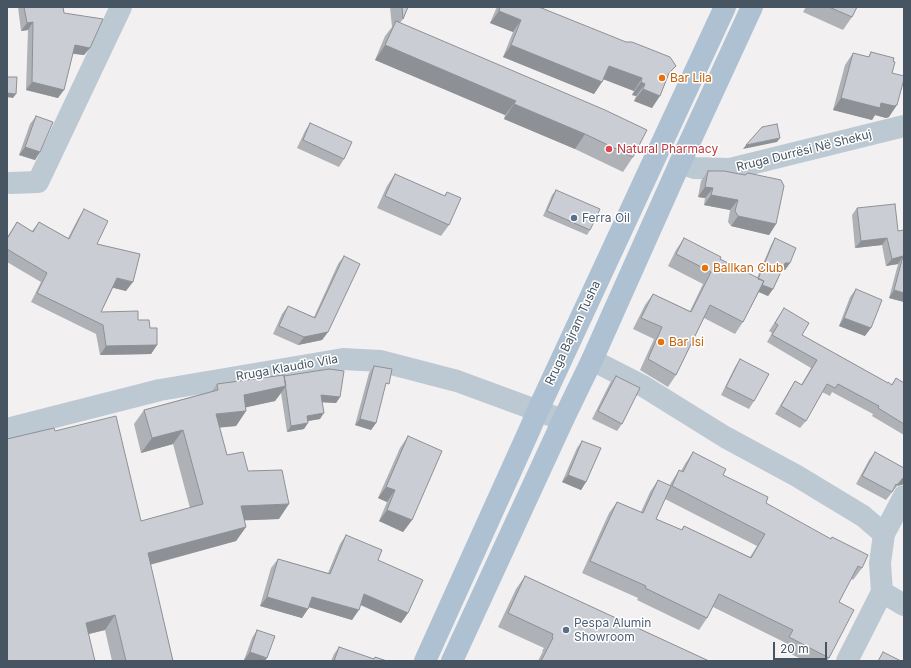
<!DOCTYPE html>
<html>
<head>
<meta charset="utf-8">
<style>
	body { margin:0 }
	#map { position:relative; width:911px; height:668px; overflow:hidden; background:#f3f0f1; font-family:Inter,sans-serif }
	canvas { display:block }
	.frame { position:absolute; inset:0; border:8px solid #465561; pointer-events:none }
	.scale { position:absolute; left:773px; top:642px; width:54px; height:18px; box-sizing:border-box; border:2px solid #465561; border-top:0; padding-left:5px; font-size:12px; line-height:14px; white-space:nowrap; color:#465561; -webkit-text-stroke:3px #fff; paint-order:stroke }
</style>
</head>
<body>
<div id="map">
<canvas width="911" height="668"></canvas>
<div class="frame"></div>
<div class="scale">20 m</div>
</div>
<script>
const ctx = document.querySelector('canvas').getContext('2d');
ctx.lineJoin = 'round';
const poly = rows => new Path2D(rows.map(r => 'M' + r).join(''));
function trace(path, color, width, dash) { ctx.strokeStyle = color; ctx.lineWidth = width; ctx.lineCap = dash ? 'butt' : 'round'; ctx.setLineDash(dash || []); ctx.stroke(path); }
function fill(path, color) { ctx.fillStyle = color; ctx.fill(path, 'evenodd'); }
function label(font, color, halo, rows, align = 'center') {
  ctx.font = font + ' Inter,sans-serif'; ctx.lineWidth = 3; ctx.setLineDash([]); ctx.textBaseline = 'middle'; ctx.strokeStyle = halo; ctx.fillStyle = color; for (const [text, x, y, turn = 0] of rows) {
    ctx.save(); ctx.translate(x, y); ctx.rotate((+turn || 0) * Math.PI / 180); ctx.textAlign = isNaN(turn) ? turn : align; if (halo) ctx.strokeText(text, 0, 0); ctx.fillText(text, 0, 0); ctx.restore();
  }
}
trace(poly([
	[680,163,694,168,730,169,904,126],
	[10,183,38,182,121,7],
	[592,360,643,386,725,437,797,476,863,516,884,534],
	[7,429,160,390,343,359,380,361,457,381,563,420],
	[882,592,904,605],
	[847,661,882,592,880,563,884,534,904,496]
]), '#bdc9d2', 22);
trace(poly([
	[425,661,529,431,538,410,725,7],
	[452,661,563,420,592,360,680,163,752,7]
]), '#aec1d2', 22);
fill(poly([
	[18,7,63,7,64,13,90,48,84,55,73,54,58,98,26,90,28,30,21,31],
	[390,7,408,7,403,19,400,23,633,157,623,172,575,149,504,119,505,115,375,60,385,36,392,27],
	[497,7,539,7,668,77,652,108,634,101,636,96,632,95,634,91,604,79,594,94,503,57,513,32,490,23,496,9],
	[806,7,857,7,852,17,843,30,803,12],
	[871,52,893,61,889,117,886,118,875,115,872,120,833,110,845,65,853,53,868,57],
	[36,116,40,152,35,160,19,155,30,124],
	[310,123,344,159,339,167,297,148,305,131],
	[708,171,776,224,769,235,731,226,728,222,730,210,704,205,705,198,698,197,701,181],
	[395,174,444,196,447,192,449,225,441,236,377,208,387,186],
	[556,190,590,230,587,235,543,216,552,195],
	[857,208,898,231,904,230,904,302,889,298,898,264,886,266,882,245,855,248,852,215],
	[84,209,97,244,126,291,113,288,101,312,138,320,150,328,157,345,151,354,100,355,96,334,31,302,41,282,7,262,7,237,17,222,32,231,39,222,68,238,78,219],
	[684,238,720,259,757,278,771,245,775,238,790,263,785,270,782,270,773,289,768,296,759,292,743,322,735,334,704,318,676,375,668,387,640,370,654,339,633,329,645,305,653,294,690,311,703,284,668,266,676,250],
	[344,256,328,332,322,340,298,345,273,334,282,314,288,306,314,317,338,264],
	[856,289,865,336,839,326,850,297],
	[784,308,802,335,888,383,892,384,896,378,904,383,904,435,872,416,873,414,832,392,830,396,822,392,806,421,800,428,775,414,790,389,795,381,801,385,811,368,767,342,772,333,769,331],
	[740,359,754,401,749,409,721,395,735,367],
	[374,366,376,423,371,430,355,425,369,373],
	[284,376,340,397,336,403,322,402,320,419,308,421,304,429,287,432,281,393,275,401,246,407,246,411,236,426,219,427,227,455,248,471,279,519,244,520,246,527,236,541,150,565,173,661,112,661,105,630,89,634,7,661,55,431,141,521,190,508,173,444,141,453,134,424,144,410,212,391,217,384],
	[616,376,622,424,617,431,592,419,610,383],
	[408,436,412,520,403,532,379,521,387,502,378,498,400,448],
	[582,441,586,482,581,490,562,482,577,448],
	[693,452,723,475,766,503,862,568,853,580,851,578,839,602,829,658,827,661,805,661,781,649,784,642,713,607,707,618,699,630,637,600,638,598,582,573,609,513,617,502,641,512,650,492,658,480,669,486,679,470,681,471,685,464],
	[665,499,757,546,750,557,684,526,681,530,656,519],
	[875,452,904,468,904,484,897,486,886,500,856,484,869,460],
	[346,535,378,560,408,613,401,623,360,605,352,620,309,607,302,618,260,606,271,568,278,559,328,573,340,544],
	[525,576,709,661,538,661,543,651,542,651,544,648,498,627,516,589],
	[257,630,265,661,247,661,244,660,252,638],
	[339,647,373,659,375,657,387,661,331,661,334,654]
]), '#aeb1b6');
fill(poly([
	[499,11,521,20,513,32,490,23],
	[33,22,28,30,21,31,27,23],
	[75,45,90,48,84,55,70,53],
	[385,45,516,101,505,115,375,60],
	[511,45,602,82,594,94,503,57],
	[609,66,642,78,634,91,600,78],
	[32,82,64,90,58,98,26,90],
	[641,82,645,84,636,96,632,95],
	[643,89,660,96,652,108,634,101],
	[7,93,16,94,13,98,7,97],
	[841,98,897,105,889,117,886,118,875,115,872,120,833,110],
	[514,104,585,134,575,149,504,119],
	[780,138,777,142,743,149,746,145],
	[25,147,40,152,35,160,19,155],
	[705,187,713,188,705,198,698,197],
	[711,195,738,200,730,210,704,205],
	[738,216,776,224,769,235,731,226],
	[887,238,882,245,855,248,861,241],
	[903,256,898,264,886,266,892,259],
	[785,263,790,263,785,270,780,270],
	[117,278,133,282,126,291,111,287],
	[757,282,773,289,768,296,752,289],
	[894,290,904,293,904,302,889,298],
	[844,318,871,328,865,336,839,326],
	[328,332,322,340,298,345,304,337],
	[157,345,151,354,100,355,106,346],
	[286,386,275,401,234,410,244,395],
	[321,395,340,397,336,403,317,402],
	[246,411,236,426,206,429,216,414],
	[324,413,320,419,302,422,307,416],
	[360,419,376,423,371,430,355,425],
	[308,423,304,429,287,432,291,426],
	[183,430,173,444,141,453,152,438],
	[568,475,586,482,581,490,562,482],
	[904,477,904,484,897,486,892,493,903,478],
	[386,487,395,490,387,502,378,498],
	[289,504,279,519,230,521,241,506],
	[387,510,412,520,403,532,379,521],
	[246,527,236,541,137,568,148,553],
	[364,594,408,613,401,623,357,603],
	[267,597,308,609,302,618,260,606],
	[312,597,359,610,352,620,305,606],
	[115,615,105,630,76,637,86,623],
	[250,652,267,658,265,661,247,661,244,660]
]), '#8d9094');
const building = poly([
	[24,7,63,7,64,13,103,19,90,48,75,45,64,90,32,82,33,22,27,23,24,7],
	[402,7,408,7,403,19,402,7],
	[500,7,539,7,626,42,632,42,670,57,676,66,669,73,660,96,643,89,645,84,641,82,642,78,609,66,602,82,511,45,521,20,499,11,500,7],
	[829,7,857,7,852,17,829,7],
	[396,21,605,110,647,130,633,157,585,134,514,104,516,101,385,45,396,21],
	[871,52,894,58,893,61,895,62,892,73,904,76,904,79,897,105,894,106,881,103,880,108,841,98,853,53,869,57,871,52],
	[7,77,17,77,16,94,7,93,7,77],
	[36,116,53,122,40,152,25,147,36,116],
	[310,123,352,142,344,159,303,140,310,123],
	[777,124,780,138,746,145,762,127,777,124],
	[708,171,724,171,745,175,748,173,781,180,784,186,776,224,738,216,735,211,738,200,711,195,713,188,705,187,708,171],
	[395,174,445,196,447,192,461,198,449,225,385,196,395,174],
	[556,190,600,209,590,230,547,211,556,190],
	[895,204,898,231,904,230,904,293,894,290,903,256,892,259,887,238,861,241,857,208,895,204],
	[84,209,108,221,97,244,140,254,133,282,117,278,101,312,138,311,138,320,149,320,150,328,157,328,157,345,106,346,103,325,37,293,47,273,7,249,7,239,17,222,33,232,39,222,69,239,84,209],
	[684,238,721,257,720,259,764,281,743,322,710,305,676,375,648,359,662,327,641,318,653,294,691,312,711,272,676,254,684,238],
	[775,238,796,248,790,263,785,263,773,289,762,285,764,281,758,279,775,238],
	[344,256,360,264,328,332,304,337,279,326,288,306,315,318,344,256],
	[856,289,882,300,871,328,844,318,856,289],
	[784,308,809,323,802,335,888,383,888,382,892,385,896,378,904,383,904,424,878,408,879,406,838,384,835,388,827,384,806,421,781,406,795,381,802,385,817,360,772,335,778,325,775,323,784,308],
	[740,359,769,374,754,401,726,387,740,359],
	[374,366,392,369,389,384,386,383,376,423,360,419,374,366],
	[329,369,344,371,340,397,321,395,324,413,307,416,308,423,291,426,284,376,329,369],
	[284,375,286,386,244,395,246,411,216,414,227,455,243,452,248,471,282,470,289,504,241,506,246,527,148,553,173,661,126,661,115,615,86,623,95,661,7,661,7,439,54,428,55,431,116,416,141,521,203,504,183,430,152,438,144,410,218,390,217,384,284,375],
	[616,376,640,388,622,424,598,411,616,376],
	[408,436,442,451,412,520,387,510,395,490,386,487,408,436],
	[582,441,601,448,586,482,568,475,582,441],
	[693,452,726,469,723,475,768,497,766,503,831,539,832,537,868,555,862,568,858,566,839,602,854,610,829,658,789,637,793,630,719,594,707,618,645,588,646,586,590,561,617,502,643,513,658,480,671,486,656,519,682,530,684,526,751,558,765,534,672,486,679,470,683,472,693,452],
	[875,452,904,468,904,477,903,478,897,485,896,484,892,492,862,476,875,452],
	[346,535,382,550,378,560,423,580,408,613,364,594,359,610,312,597,308,609,267,597,278,559,330,574,346,535],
	[525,576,709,661,541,661,553,638,552,637,553,634,508,613,525,576],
	[257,630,275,636,267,658,250,652,257,630],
	[339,647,374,659,375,657,387,661,334,661,339,647],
	[883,652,901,661,878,661,883,652]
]);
fill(building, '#caced4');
trace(building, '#8d9094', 1);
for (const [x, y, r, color] of [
	[662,78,4,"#e8710a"],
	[609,149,4,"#e0444e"],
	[574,218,4,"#5c6f8a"],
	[705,268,4,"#e8710a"],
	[661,342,4,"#e8710a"],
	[566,630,4,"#5c6f8a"]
]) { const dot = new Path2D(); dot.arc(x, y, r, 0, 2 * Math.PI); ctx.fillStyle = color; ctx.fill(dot); trace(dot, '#fff', 1.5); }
label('12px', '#c56008', '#fff', [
	["Bar Lila",670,78],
	["Ballkan Club",713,268],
	["Bar Isi",669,342]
], 'left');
label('12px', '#be3a42', '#fff', [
	["Natural Pharmacy",617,149]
], 'left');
label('12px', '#465561', '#fff', [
	["Rruga Durrësi Në Shekuj",804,151,-14],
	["Rruga Bajram Tusha",573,333,-65],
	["Rruga Klaudio Vila",287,368,-10]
]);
label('12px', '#4e5e75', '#fff', [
	["Ferra Oil",582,218],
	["Pespa Alumin",574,623],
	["Showroom",574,637]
], 'left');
</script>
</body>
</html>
